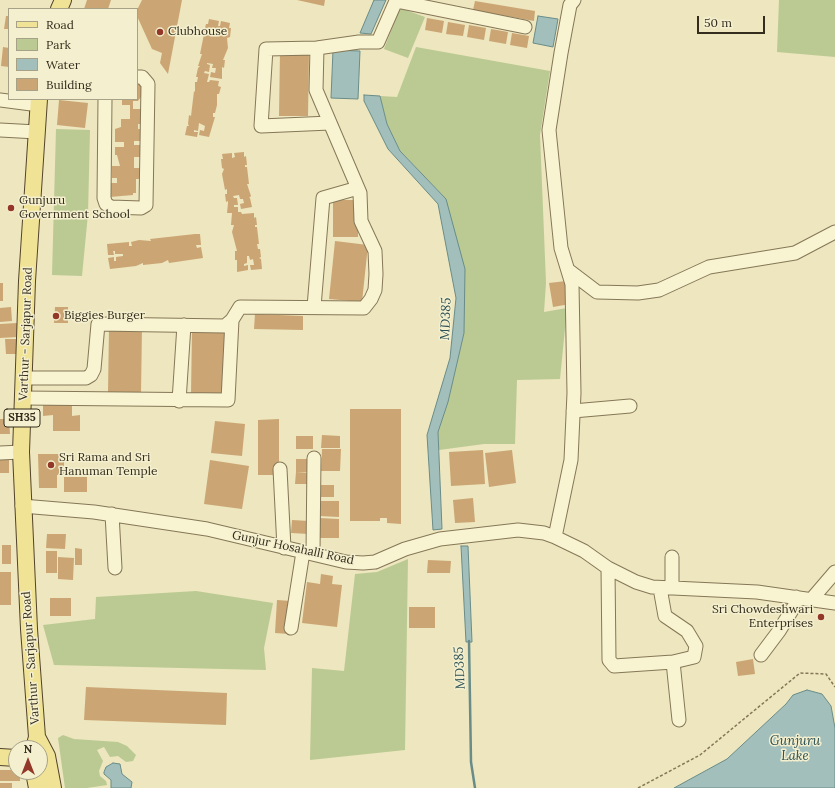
<!DOCTYPE html>
<html>
<head>
<meta charset="utf-8">
<style>
	body { margin:0 }
	#map { position:relative; width:835px; height:788px; overflow:hidden; background:#ede6be; font-family:Lora,serif }
	canvas { display:block }
	.legend { position:absolute; left:8px; top:8px; width:130px; height:92px; box-sizing:border-box; background:#f4efce; border:1px solid #a7a187; margin:0; padding:5px 7px; list-style:none; font-size:12px; color:#342c1c }
	.legend li { display:flex; align-items:center; gap:8px; height:20px }
	.legend b { width:20px; border:1px solid #a7a187 }
	.north { position:absolute; left:8px; top:740px; width:40px; height:40px; box-sizing:border-box; background:#f4efce; border:1px solid #a7a187; border-radius:50%; rotate:0deg; font-size:11px; font-weight:700; line-height:16px; text-align:center; color:#342c1c }
	.north::after { content:''; display:block; margin:auto; width:14px; height:18px; background:#933828; clip-path:polygon(50% 0,100% 100%,50% 72%,0 100%) }
	.scale { position:absolute; left:697px; top:16px; width:68px; height:18px; box-sizing:border-box; border:2px solid #342c1c; border-top:0; padding-left:5px; font-size:12px; line-height:14px; white-space:nowrap; color:#342c1c; -webkit-text-stroke:3px #f4efce; paint-order:stroke }
</style>
</head>
<body>
<div id="map">
<canvas width="835" height="788"></canvas>
<ul class="legend">
<li><b style="height:5px;background:#f1e395"></b>Road</li>
<li><b style="height:11px;background:#bbca93"></b>Park</li>
<li><b style="height:11px;background:#a2bfbb"></b>Water</li>
<li><b style="height:11px;background:#cba674"></b>Building</li>
</ul>
<div class="north">N</div>
<div class="scale">50 m</div>
</div>
<script>
const ctx = document.querySelector('canvas').getContext('2d');
ctx.lineJoin = 'round';
function fill(path, color) { ctx.fillStyle = color; ctx.fill(path, 'evenodd'); }
const poly = rows => new Path2D(rows.map(r => 'M' + r).join(''));
function trace(path, color, width, dash) { ctx.strokeStyle = color; ctx.lineWidth = width; ctx.lineCap = dash ? 'butt' : 'round'; ctx.setLineDash(dash || []); ctx.stroke(path); }
function label(font, color, halo, rows, align = 'center') {
  ctx.font = font + ' Lora,serif'; ctx.lineWidth = 3; ctx.setLineDash([]); ctx.textBaseline = 'middle'; ctx.strokeStyle = halo; ctx.fillStyle = color; for (const [text, x, y, turn = 0] of rows) {
    ctx.save(); ctx.translate(x, y); ctx.rotate((+turn || 0) * Math.PI / 180); ctx.textAlign = isNaN(turn) ? turn : align; if (halo) ctx.strokeText(text, 0, 0); ctx.fillText(text, 0, 0); ctx.restore();
  }
}
fill(poly([
	[779,0,835,0,835,57,777,52],
	[400,8,425,17,408,58,384,49],
	[416,47,550,71,540,135,546,283,544,312,567,308,560,379,517,380,515,444,484,444,439,450,438,432,448,402,464,333,446,199,400,151,387,124,380,96,397,97],
	[56,129,90,130,88,214,82,276,52,275],
	[408,559,405,750,310,760,312,668,344,671,355,574,377,572],
	[196,591,273,603,264,648,266,670,54,665,43,625,95,619,96,597],
	[63,735,74,739,118,742,127,746,136,755,133,761,126,762,118,756,110,757,104,747,97,750,103,761,99,771,100,776,106,781,107,785,87,788,65,788,58,738]
]), '#bbca93');
const water = poly([
	[374,0,386,0,371,34,360,33,374,0],
	[538,16,558,19,553,47,533,43,538,16],
	[333,50,360,51,358,99,331,98,333,50],
	[364,95,380,96,387,124,400,151,446,199,465,269,464,333,448,402,438,432,442,529,433,530,427,435,450,358,456,298,438,204,388,149,364,101,364,95],
	[461,546,468,546,472,642,466,642,461,546],
	[807,690,822,694,831,706,835,728,835,788,674,788,727,759,786,704,793,695,807,690],
	[113,763,120,764,122,774,132,782,131,788,111,788,111,780,104,774,104,772,106,767,113,763]
]);
fill(water, '#a2bfbb');
trace(water, '#698c89', 1);
trace(poly([
	[469,641,471,762,475,788]
]), '#698c89', 2.5);
fill(poly([
	[87,0,111,0,108,9,84,9],
	[142,0,182,0,168,74,160,63,162,53,152,49,137,16,137,10],
	[297,0,325,0,324,6],
	[475,1,535,11,534,21,473,10],
	[6,16,9,16,9,29,4,29],
	[427,18,444,21,442,33,425,30],
	[209,19,219,21,218,26,220,26,221,21,230,23,229,28,231,28,230,37,227,38,228,48,223,60,225,60,224,68,222,67,222,79,210,77,211,72,215,73,216,68,212,68,213,64,207,63,207,64,210,65,209,72,205,71,204,73,209,74,207,82,209,82,210,80,219,81,218,86,221,87,219,94,217,94,217,105,215,113,213,113,213,117,215,117,209,137,199,135,200,130,204,131,205,126,199,123,198,131,194,130,194,132,198,132,197,137,185,135,187,126,189,126,188,124,189,115,191,116,194,91,195,92,195,82,197,82,198,77,196,77,198,68,200,66,198,66,202,54,200,54,204,34,206,35,206,32,204,32,206,24,208,24],
	[448,22,465,25,463,36,446,34],
	[469,25,486,28,484,40,467,37],
	[491,29,508,32,506,44,489,41],
	[512,33,529,36,527,48,510,45],
	[3,47,9,48,9,67,1,66],
	[280,52,309,52,308,116,279,116],
	[137,84,142,84,144,97,141,97,138,101,133,101,133,109,141,109,143,124,138,124,138,129,143,129,142,141,134,141,134,145,141,145,141,157,134,157,134,168,140,168,140,179,136,179,136,193,133,193,133,195,110,197,110,183,117,183,117,178,112,178,112,166,120,166,117,155,115,155,115,147,124,147,124,142,115,142,115,129,121,127,121,119,130,119,130,105,122,105,122,99,137,99],
	[59,100,88,103,85,128,57,125],
	[244,152,244,157,246,156,247,165,245,165,245,167,247,167,249,184,247,184,251,196,249,198,250,198,252,207,241,209,240,204,244,203,243,199,240,199,239,195,233,196,234,198,237,198,238,205,234,205,234,207,238,207,238,212,241,212,242,214,254,213,254,218,256,217,257,225,255,225,255,227,257,227,259,244,257,244,258,249,260,249,261,257,259,258,261,259,262,269,251,270,250,265,254,265,253,259,250,260,249,256,247,256,247,263,244,264,244,266,248,265,248,270,237,272,237,260,235,260,235,251,237,251,232,232,234,225,231,225,232,213,227,213,228,203,228,201,226,202,225,194,227,194,227,189,225,190,222,174,224,169,222,168,221,159,223,159,222,154,232,153,232,158,235,157,234,153],
	[333,200,358,200,358,237,333,237],
	[195,234,200,234,201,245,196,245,197,248,201,247,203,258,169,263,168,260,162,263,143,265,143,263,136,266,110,269,108,258,114,257,114,261,116,261,116,257,123,256,123,254,115,254,115,251,113,251,114,255,108,255,107,244,129,242,129,246,132,246,131,242,139,240,151,241,150,239],
	[335,241,368,245,362,302,329,299],
	[566,281,570,304,553,307,549,283],
	[0,283,3,283,3,301,0,301],
	[11,307,12,321,0,322,0,308],
	[55,307,68,307,68,323,54,323],
	[255,314,303,316,303,330,254,329],
	[17,323,18,337,0,338,0,324],
	[109,328,142,328,141,393,108,392],
	[192,330,226,331,224,395,191,394],
	[5,339,19,339,19,354,6,354],
	[43,403,72,403,72,416,80,415,80,431,53,431,53,415,43,416],
	[350,409,401,409,401,524,387,523,387,518,380,518,380,521,350,521],
	[0,419,9,419,10,434,0,434],
	[279,419,279,475,258,475,258,420],
	[215,421,245,424,242,456,211,453],
	[322,435,340,436,340,448,321,448],
	[296,436,313,436,313,449,296,449],
	[322,449,341,449,340,471,321,471],
	[483,450,485,484,451,486,449,452],
	[512,450,516,483,489,487,485,453],
	[38,454,64,454,64,475,57,475,57,488,39,488],
	[0,455,9,455,9,473,0,473],
	[296,459,312,459,312,472,296,472],
	[210,460,249,466,242,509,204,504],
	[296,472,312,473,312,484,295,484],
	[64,477,87,477,87,492,64,492],
	[320,485,334,485,334,497,320,497],
	[473,498,475,522,455,523,453,500],
	[319,501,339,501,339,517,319,516],
	[319,518,339,519,339,538,319,538],
	[292,520,309,521,309,534,291,533],
	[47,534,66,534,65,549,46,548],
	[2,545,11,545,11,564,2,564],
	[75,548,82,549,82,565,75,565],
	[46,551,57,551,57,573,46,573],
	[58,557,74,558,73,580,58,579],
	[428,560,451,561,450,573,427,573],
	[0,572,11,572,11,605,0,605],
	[321,574,333,576,332,584,342,585,337,627,302,623,307,582,320,584],
	[50,598,71,598,71,616,50,616],
	[277,600,291,601,289,634,275,633],
	[409,607,435,607,435,628,409,628],
	[753,659,755,674,738,676,736,662],
	[86,687,227,693,226,725,84,720],
	[0,770,16,770,16,772,20,772,20,781,0,781],
	[0,783,12,783,12,788,0,788]
]), '#cba674');
const minor = poly([
	[317,48,266,49,261,126,330,123],
	[105,99,104,198,106,204,111,207,141,208,146,205,148,84,142,77,137,77],
	[0,100,39,105],
	[0,130,37,132],
	[568,270,597,292,638,293,659,290,709,267,795,253,835,232],
	[314,307,323,198,358,188],
	[24,378,86,378,91,375,94,369,98,324,225,326,232,320,240,307,364,308,371,299,375,290,376,274,375,251,361,221,360,193,316,90,317,48,359,42,378,42,396,1,525,27],
	[23,398,228,400,232,320],
	[179,401,184,325],
	[573,411,630,406],
	[0,453,21,452],
	[280,469,284,548],
	[22,506,94,512,207,529,346,562,363,563,375,562,405,549,440,539,518,530,544,533,555,537,584,551,608,568,636,582,652,587,757,592,835,603],
	[112,514,115,568],
	[555,537,571,460,574,393,572,284,561,248,549,130,561,53,570,5,574,0],
	[313,554,314,458],
	[672,557,672,588],
	[608,568,609,660,614,666,673,662,679,720],
	[660,588,665,616,687,631,696,646,694,657,673,662],
	[811,600,835,572],
	[291,628,303,552],
	[761,655,779,631,795,605,796,597]
]);
const major = poly([
	[59,9,63,0],
	[37,737,47,756,53,788],
	[34,748,37,737,29,629,21,452,27,281,39,99],
	[0,757,16,758],
	[34,772,37,788]
]);
trace(minor, '#857757', 15);
trace(major, '#52442c', 18);
trace(poly([
	[638,788,700,755,800,673,826,674,835,687]
]), '#857757', 1.5, [3, 2]);
trace(minor, '#f8f3d1', 13);
trace(major, '#f1e395', 16);
for (const [x, y, r, color] of [
	[160,32,4,"#933828"],
	[11,208,4,"#933828"],
	[56,316,4,"#933828"],
	[51,465,4,"#933828"],
	[821,617,4,"#933828"]
]) { const dot = new Path2D(); dot.arc(x, y, r, 0, 2 * Math.PI); ctx.fillStyle = color; ctx.fill(dot); trace(dot, '#f4efce', 1.5); }
for (const [x, y, w] of [
	[22,418,36]
]) { const box = new Path2D(); box.roundRect(x - w / 2, y - 9, w, 18, 3); ctx.fillStyle = '#f4efce'; ctx.fill(box); trace(box, '#342c1c', 1); }
label('bold 11px', '#342c1c', null, [
	["SH35",22,418]
]);
label('12px', '#342c1c', '#f4efce', [
	["Clubhouse",168,32],
	["Gunjuru",19,201],
	["Government School",19,215],
	["Biggies Burger",64,316],
	["Sri Rama and Sri",59,458],
	["Hanuman Temple",59,472],
	["Sri Chowdeshwari",813,610,"right"],
	["Enterprises",813,624,"right"]
], 'left');
label('12px', '#342c1c', '#f4efce', [
	["Varthur - Sarjapur Road",26,334,-88],
	["Gunjur Hosahalli Road",293,548,12],
	["Varthur - Sarjapur Road",31,658,-94]
]);
label('italic 13px', '#2b5054', '#f4efce', [
	["MD385",446,319,-88],
	["MD385",460,668,-93],
	["Gunjuru",795,741],
	["Lake",795,756]
]);
</script>
</body>
</html>
